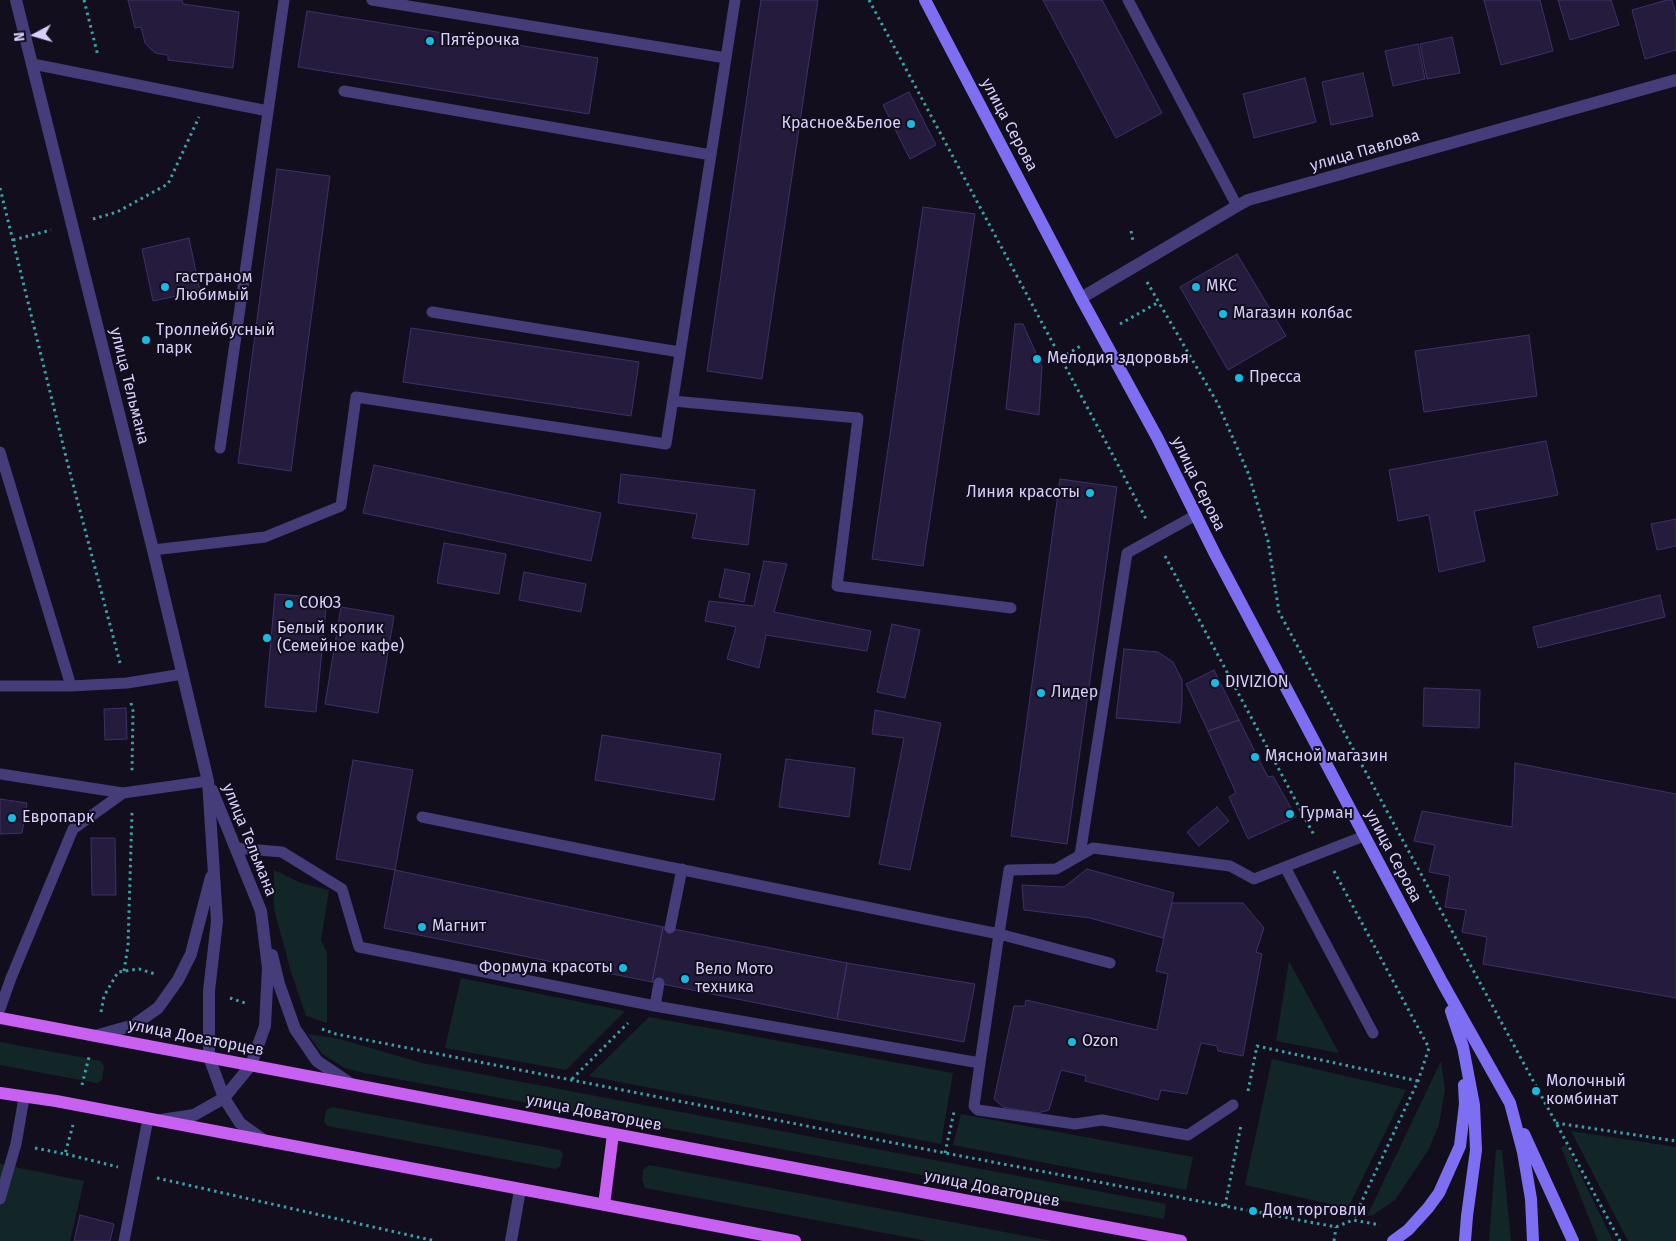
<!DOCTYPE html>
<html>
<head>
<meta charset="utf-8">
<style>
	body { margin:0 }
	#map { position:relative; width:1676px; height:1241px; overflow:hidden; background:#120e1e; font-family:"Fira Sans",sans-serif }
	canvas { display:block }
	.north { position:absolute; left:10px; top:10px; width:50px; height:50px; -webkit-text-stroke:4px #120e1e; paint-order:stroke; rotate:264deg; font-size:14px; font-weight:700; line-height:20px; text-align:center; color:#d8cffb }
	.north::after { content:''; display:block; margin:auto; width:18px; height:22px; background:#d8cffb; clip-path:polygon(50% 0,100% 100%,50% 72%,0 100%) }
</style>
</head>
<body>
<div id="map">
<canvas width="1676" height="1241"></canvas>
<div class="north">N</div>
</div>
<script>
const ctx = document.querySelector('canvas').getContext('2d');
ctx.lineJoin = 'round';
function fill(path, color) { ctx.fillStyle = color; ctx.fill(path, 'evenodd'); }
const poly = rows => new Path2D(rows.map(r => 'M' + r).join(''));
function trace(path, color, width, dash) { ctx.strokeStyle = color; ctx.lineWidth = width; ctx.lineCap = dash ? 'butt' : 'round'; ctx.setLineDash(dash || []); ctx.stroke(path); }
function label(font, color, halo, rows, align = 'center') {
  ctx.font = font + ' "Fira Sans",sans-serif'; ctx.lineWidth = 4; ctx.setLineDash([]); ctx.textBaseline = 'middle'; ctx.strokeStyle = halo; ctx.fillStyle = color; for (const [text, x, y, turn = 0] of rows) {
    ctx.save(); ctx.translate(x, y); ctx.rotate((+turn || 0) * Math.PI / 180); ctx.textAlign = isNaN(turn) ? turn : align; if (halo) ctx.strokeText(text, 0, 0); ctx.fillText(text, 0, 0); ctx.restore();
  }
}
fill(poly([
	[274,870,301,883,329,890,321,940,327,953,327,1023,306,1016,291,972,274,909],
	[1289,961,1339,1053,1276,1041],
	[461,978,625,1011,566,1070,445,1048],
	[649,1017,953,1073,941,1144,589,1076],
	[308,1034,340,1039,422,1063,1166,1204,1164,1219,364,1073,345,1068,322,1054],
	[0,1042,101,1061,104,1066,102,1080,97,1083,0,1065],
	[1272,1059,1406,1090,1348,1208,1245,1185],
	[1441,1061,1445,1090,1439,1124,1429,1149,1395,1200,1373,1215,1367,1216],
	[332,1107,560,1150,563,1154,560,1166,556,1169,328,1126,324,1122,326,1110],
	[961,1114,1193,1157,1186,1190,953,1145],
	[1571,1131,1676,1147,1676,1241,1628,1241],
	[1566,1145,1613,1241,1598,1241,1561,1147],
	[1496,1150,1502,1150,1511,1241,1489,1241],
	[0,1164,84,1181,70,1241,0,1241],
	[649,1165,1052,1241,927,1241,645,1188,642,1180,643,1170]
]), '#122627');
const building = poly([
	[128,0,182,0,183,4,239,12,233,68,168,60,168,55,155,53,145,43,141,27,135,28,128,0],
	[761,0,818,0,762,379,707,371,761,0],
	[1043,0,1102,0,1162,113,1116,138,1043,0],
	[1484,0,1540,0,1553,51,1501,65,1484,0],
	[1558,0,1611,0,1619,25,1570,40,1558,0],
	[1667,0,1672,0,1676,14,1676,50,1645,59,1632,10,1667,0],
	[307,11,598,58,589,114,298,67,307,11],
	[1452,37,1460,73,1427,79,1420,44,1452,37],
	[1418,44,1425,79,1393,86,1385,51,1418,44],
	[1363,73,1373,116,1331,125,1322,82,1363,73],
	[1305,78,1316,122,1254,138,1243,94,1305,78],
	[909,92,936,145,910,159,883,105,909,92],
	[277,169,330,176,291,471,238,463,277,169],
	[923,207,975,214,923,566,872,559,923,207],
	[189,238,200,291,153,301,142,249,189,238],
	[1237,254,1286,336,1228,370,1180,287,1237,254],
	[1015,324,1023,324,1042,367,1039,415,1006,409,1015,324],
	[411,328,639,362,631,416,403,382,411,328],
	[1529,335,1537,396,1424,412,1415,351,1529,335],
	[1546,441,1558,495,1474,511,1485,561,1439,572,1429,515,1398,521,1389,470,1546,441],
	[374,465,601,513,591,561,363,513,374,465],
	[621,474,755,490,748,545,692,538,697,514,618,503,621,474],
	[1060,479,1117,487,1067,844,1011,836,1060,479],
	[1676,519,1676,546,1657,550,1651,524,1676,519],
	[444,543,506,554,499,594,437,583,444,543],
	[764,561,787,564,774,612,871,631,867,651,766,635,759,668,727,659,736,627,705,621,709,601,754,606,764,561],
	[725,569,750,574,744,602,719,597,725,569],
	[524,572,586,584,581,612,519,600,524,572],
	[275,594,327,598,316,712,265,707,275,594],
	[1660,595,1665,617,1538,648,1533,627,1660,595],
	[341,607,394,616,378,713,325,704,341,607],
	[892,624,920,630,905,698,877,692,892,624],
	[1124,649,1158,652,1173,662,1182,680,1182,705,1180,723,1116,718,1124,649],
	[1214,670,1239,720,1208,731,1186,684,1214,670],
	[1424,688,1480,690,1479,728,1423,726,1424,688],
	[126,708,127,739,105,740,104,709,126,708],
	[875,710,941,723,910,870,879,864,904,738,872,734,875,710],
	[1239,720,1268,777,1273,776,1296,817,1248,839,1229,797,1236,793,1208,731,1239,720],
	[602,735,721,754,714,800,595,780,602,735],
	[786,759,855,768,849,817,779,807,786,759],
	[353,760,413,770,395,870,336,859,353,760],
	[1515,763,1676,794,1676,998,1483,964,1487,937,1462,932,1466,910,1445,907,1450,876,1429,872,1435,845,1414,841,1422,811,1512,827,1515,763],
	[0,799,27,803,22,833,0,834,0,799],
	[1217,807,1229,821,1199,846,1187,832,1217,807],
	[91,838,115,838,116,895,92,895,91,838],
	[1087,869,1174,893,1163,938,1090,918,1024,910,1022,885,1064,887,1087,869],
	[395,870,663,927,652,982,384,928,395,870],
	[1172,903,1243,903,1264,928,1256,952,1262,954,1243,1056,1218,1051,1217,1046,1201,1043,1187,1094,1161,1090,1158,1100,1085,1081,1086,1076,1061,1070,1049,1110,1038,1113,1003,1107,994,1099,1014,1006,1025,1006,1026,1000,1157,1030,1168,974,1156,971,1172,903],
	[663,927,847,963,837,1019,652,982,663,927],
	[847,963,975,984,964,1042,837,1019,847,963],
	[80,1215,114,1224,110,1241,74,1241,80,1215]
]);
fill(building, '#251c3d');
trace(building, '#403067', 1);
trace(poly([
	[84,0,98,56],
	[869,0,1116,461,1146,519],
	[0,188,67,461,120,663],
	[93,219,117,212,168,184,199,117],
	[1131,231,1133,241],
	[13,240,51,230],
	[1147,282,1218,404,1249,475,1268,541,1279,612,1620,1241],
	[1120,324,1159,302],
	[1061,358,1082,345],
	[1165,556,1314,835],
	[131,703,133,711,132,771],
	[1334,871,1429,1048,1418,1081,1353,1220],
	[124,971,128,946,132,812],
	[230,998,245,1003],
	[101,1012,104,996,118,972,139,969,155,974],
	[322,1029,336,1034,945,1153,1336,1227,1353,1220,1380,1225],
	[572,1079,628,1023],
	[82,1085,89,1057],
	[1248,1091,1257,1046,1418,1081],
	[1556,1123,1676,1141],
	[35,1148,65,1154,73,1125],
	[945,1153,954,1112],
	[66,1154,118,1167],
	[157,1178,435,1241],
	[1225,1206,1241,1125],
	[1334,1241,1336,1227]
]), '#38a3a6', 3, [2.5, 4]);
trace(poly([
	[372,0,726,58],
	[1128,0,1237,206],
	[33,64,268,111],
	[344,91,711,155],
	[432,312,680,352],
	[673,401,858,418,837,586,1011,608],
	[220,448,284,0],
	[0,452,71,686],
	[153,550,265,537,341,506,356,397,666,444,735,0],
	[0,686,71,686,127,683,183,674],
	[0,774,123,793,208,781],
	[236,848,282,852,342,889,359,947,655,1006,980,1063,999,934,422,817],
	[1080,855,1127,553,1196,515],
	[1285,867,1373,1033],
	[670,928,682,869],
	[1110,963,999,934,1009,870,1056,869,1093,848,1230,866,1254,879,1364,836],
	[655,1006,659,983],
	[0,1009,11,978,73,829,123,793],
	[980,1063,974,1106,978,1110,1075,1124,1102,1120,1188,1135,1233,1105],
	[0,1199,16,1144,24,1098],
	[124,1241,148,1119]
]), '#453d79', 11);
trace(poly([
	[1081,298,1237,206,1248,200,1676,80],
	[511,1241,520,1190]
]), '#453d79', 12);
trace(poly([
	[16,0,153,550,208,781,217,921,209,991,209,1057,224,1098,240,1123,265,1141],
	[272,955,279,984,295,1029,317,1061,351,1084],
	[95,1036,134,1025,158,1008,178,980,191,954,211,877],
	[161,1120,194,1115,224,1098,251,1065,265,1026,268,968,261,911,212,790]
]), '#453d79', 12);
trace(poly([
	[925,0,1081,298,1158,439,1215,554,1442,982,1510,1103,1523,1152,1531,1199,1533,1241],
	[1451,1011,1463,1047,1474,1105,1476,1150,1467,1216,1465,1241],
	[1524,1134,1573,1241],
	[1393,1241,1408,1230,1428,1208,1439,1193,1460,1146,1465,1104,1464,1085]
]), '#7e6ff2', 12);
trace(poly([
	[0,1018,1181,1241],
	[0,1093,56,1101,795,1241],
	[604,1205,613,1134]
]), '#c860f1', 12);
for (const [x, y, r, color] of [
	[430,41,5,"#14bbe2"],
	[911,124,5,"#14bbe2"],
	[165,287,5,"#14bbe2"],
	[1196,287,5,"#14bbe2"],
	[1223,314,5,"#14bbe2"],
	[146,340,5,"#14bbe2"],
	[1037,359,5,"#14bbe2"],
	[1239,378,5,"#14bbe2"],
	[1090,493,5,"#14bbe2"],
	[289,604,5,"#14bbe2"],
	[267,638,5,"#14bbe2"],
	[1215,683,5,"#14bbe2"],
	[1041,693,5,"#14bbe2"],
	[1255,757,5,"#14bbe2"],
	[1290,814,5,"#14bbe2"],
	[12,818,5,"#14bbe2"],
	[422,927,5,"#14bbe2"],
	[623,968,5,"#14bbe2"],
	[685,979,5,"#14bbe2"],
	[1072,1042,5,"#14bbe2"],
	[1536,1091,5,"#14bbe2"],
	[1253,1211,5,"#14bbe2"]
]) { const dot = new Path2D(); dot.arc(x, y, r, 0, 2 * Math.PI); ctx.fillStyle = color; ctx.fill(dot); trace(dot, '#120e1e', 2); }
label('16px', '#d8cffb', '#120e1e', [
	["Пятёрочка",440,41],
	["Красное&Белое",901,124,"right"],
	["гастраном",175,278],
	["Любимый",175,296],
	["МКС",1206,287],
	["Магазин колбас",1233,314],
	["Троллейбусный",156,331],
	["парк",156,349],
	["Мелодия здоровья",1047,359],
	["Пресса",1249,378],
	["Линия красоты",1080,493,"right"],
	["СОЮЗ",299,604],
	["Белый кролик",277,629],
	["(Семейное кафе)",277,647],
	["DIVIZION",1225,683],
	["Лидер",1051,693],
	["Мясной магазин",1265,757],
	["Гурман",1300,814],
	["Европарк",22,818],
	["Магнит",432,927],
	["Формула красоты",613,968,"right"],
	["Вело Мото",695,970],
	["техника",695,988],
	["Ozon",1082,1042],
	["Молочный",1546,1082],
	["комбинат",1546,1100],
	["Дом торговли",1263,1211]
], 'left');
label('16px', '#d8cffb', '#120e1e', [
	["улица Серова",1009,125,62],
	["улица Павлова",1365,151,-16],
	["улица Тельмана",129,386,76],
	["улица Серова",1198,484,64],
	["улица Тельмана",249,840,68],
	["улица Серова",1393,856,62],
	["улица Доваторцев",196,1038,11],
	["улица Доваторцев",594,1113,11],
	["улица Доваторцев",992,1189,11]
]);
</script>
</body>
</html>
